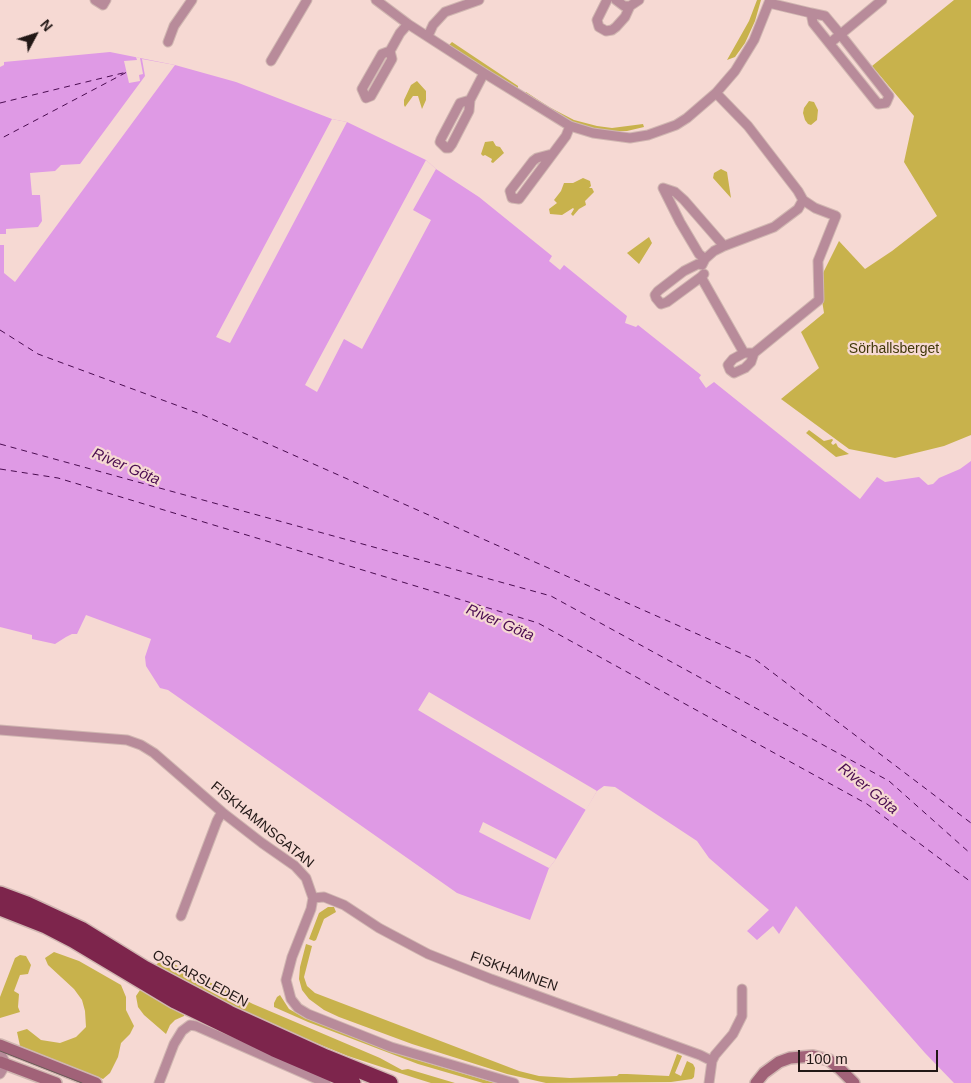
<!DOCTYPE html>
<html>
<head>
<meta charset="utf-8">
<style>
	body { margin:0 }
	#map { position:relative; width:971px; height:1083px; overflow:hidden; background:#f6d9d3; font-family:Helvetica,sans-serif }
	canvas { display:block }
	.north { position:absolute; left:10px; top:10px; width:50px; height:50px; -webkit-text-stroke:4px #f6d9d3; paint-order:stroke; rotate:50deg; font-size:14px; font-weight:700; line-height:20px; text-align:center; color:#221816 }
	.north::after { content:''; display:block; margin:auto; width:18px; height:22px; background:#221816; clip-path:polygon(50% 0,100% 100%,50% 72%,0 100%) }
	.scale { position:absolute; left:798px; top:1050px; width:140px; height:22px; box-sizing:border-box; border:2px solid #221816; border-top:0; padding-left:6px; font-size:15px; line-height:18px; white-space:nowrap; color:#221816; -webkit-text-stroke:4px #f6d9d3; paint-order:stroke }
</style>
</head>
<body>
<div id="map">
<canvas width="971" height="1083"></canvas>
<div class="north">N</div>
<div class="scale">100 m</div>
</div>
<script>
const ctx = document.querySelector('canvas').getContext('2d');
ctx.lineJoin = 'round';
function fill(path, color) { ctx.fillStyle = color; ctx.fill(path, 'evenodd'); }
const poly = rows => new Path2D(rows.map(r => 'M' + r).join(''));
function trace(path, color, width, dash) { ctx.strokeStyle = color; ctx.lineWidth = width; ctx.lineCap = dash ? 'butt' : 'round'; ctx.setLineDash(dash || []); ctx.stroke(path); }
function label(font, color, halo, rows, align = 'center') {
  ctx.font = font + ' Helvetica,sans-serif'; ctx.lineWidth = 4.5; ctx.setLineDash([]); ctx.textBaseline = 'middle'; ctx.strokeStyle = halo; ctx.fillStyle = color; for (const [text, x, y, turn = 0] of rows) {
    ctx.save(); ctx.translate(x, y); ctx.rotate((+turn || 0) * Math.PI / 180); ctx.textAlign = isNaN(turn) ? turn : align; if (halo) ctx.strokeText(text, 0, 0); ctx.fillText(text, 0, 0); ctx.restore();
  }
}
fill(poly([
	[757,0,761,0,755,21,745,43,735,57,727,60,749,21],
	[954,0,971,0,971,435,944,446,895,458,849,449,781,399,819,368,801,332,824,313,819,281,839,241,865,269,892,251,937,216,904,162,914,116,872,66],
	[452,42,518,86,518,91,452,48,449,45],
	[417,81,426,91,426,100,422,109,418,96,413,96,405,107,404,105,404,100,411,85],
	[526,92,549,107,574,120,597,126,612,128,643,124,644,127,627,131,608,131,589,128,567,121,525,94],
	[809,101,814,102,818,110,817,120,811,125,808,124,805,120,803,113,804,108],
	[493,141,496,146,500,147,504,153,493,163,491,162,492,159,485,155,483,156,481,154,485,142],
	[721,169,727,172,731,198,713,178,714,173],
	[583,178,590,181,591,186,589,188,592,188,594,192,585,201,586,205,579,209,573,216,571,214,574,209,573,208,562,215,550,214,549,209,557,203,554,200,561,191,564,183,573,183],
	[649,237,652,243,639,264,627,253],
	[809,430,824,441,832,439,833,440,831,443,833,445,836,443,838,447,849,454,836,457,806,433],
	[328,907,334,907,336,912,324,919,316,940,314,941,309,939,319,913],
	[306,944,312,946,304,977,307,986,315,993,519,1071,539,1076,570,1078,617,1076,619,1074,627,1074,669,1076,677,1054,682,1056,675,1073,681,1076,687,1061,693,1064,695,1068,694,1077,692,1079,671,1082,546,1083,507,1074,412,1044,339,1017,324,1010,309,999,302,990,299,979,300,967],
	[54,952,79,961,121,985,126,997,126,1010,134,1026,130,1034,121,1043,118,1057,110,1073,103,1079,20,1046,17,1032,27,1029,41,1040,60,1043,76,1037,86,1027,85,1011,82,1000,74,989,48,965,45,958],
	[20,955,26,956,31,965,28,974,20,975,14,991,19,994,18,1007,20,1012,0,1018,0,997,15,958],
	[166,960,253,1004,380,1058,402,1070,408,1069,455,1083,431,1083,415,1078,348,1056,279,1028,243,1012,158,966,155,966,160,961],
	[140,990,184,1013,184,1016,175,1020,170,1025,166,1034,144,1015,138,1007,136,996],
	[280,995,289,1009,305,1018,404,1056,495,1083,483,1083,418,1064,308,1022,274,1007,274,1003,277,997]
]), '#c8b24c');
fill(poly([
	[110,52,175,65,236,82,332,119,347,122,426,160,436,169,479,197,552,256,549,261,560,270,564,265,627,316,625,323,636,327,638,325,701,375,699,378,706,388,714,382,860,499,877,477,885,482,919,477,928,485,933,484,939,478,960,469,971,461,971,1083,954,1083,925,1053,796,906,779,934,773,926,757,940,747,931,769,910,709,858,697,841,615,787,604,786,597,791,556,859,549,868,530,920,457,893,168,690,160,688,146,666,145,657,151,639,86,615,77,634,72,634,66,637,55,644,32,639,32,635,0,627,0,67,4,65,4,62]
]), '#df9ae5');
fill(poly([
	[136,57,140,58,143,74,139,75,140,81,129,83,124,61,137,60],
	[142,59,175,65,15,282,4,273,4,245,0,245,0,234,6,234,6,229,38,227,42,221,40,195,32,195,30,173,55,171,61,165,80,164,145,76],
	[332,119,347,122,230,343,216,337],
	[426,160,436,169,413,210,431,220,362,349,344,339,317,392,305,385],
	[429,692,597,791,586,810,418,710],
	[483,822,556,859,549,868,479,832]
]), '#f6d9d3');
trace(poly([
	[0,103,127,72,0,139],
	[0,330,38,354,203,415,756,660,971,823],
	[0,444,551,596,889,781,971,854],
	[0,469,58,478,538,623,867,804,971,882]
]), '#4a0c50', 1, [6, 5]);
const street = poly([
	[95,0,103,5,106,0],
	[376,0,408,24,484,73,570,126,593,133,630,138,648,135,676,125,687,118,716,93,735,71,754,40,770,0],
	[607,0,597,20,599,27,606,31,612,30,616,27,625,17,630,6,639,0],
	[616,0,624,6,630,6],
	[769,3,811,13,813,23,878,104,886,103,889,96,840,34,825,16,811,13],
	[428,36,433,25,445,12,479,0],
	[168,42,174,26,192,0],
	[830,43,882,0],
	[390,51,382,54,362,89,366,98,371,96,392,59,390,51,400,33,408,24],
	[271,61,307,0],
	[716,93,748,126,798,191,803,200],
	[470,100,460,103,441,139,440,142,446,148,449,148,452,144,469,111,470,100,484,73],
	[552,154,537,158,533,161,510,191,512,198,519,199,566,136,570,126],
	[663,188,675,192,684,200,724,246],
	[663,188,680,222,699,254,705,259],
	[702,265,705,259,714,251,724,246,774,227,798,209,803,200],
	[704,274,701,277,744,353],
	[701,277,667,302,661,304,656,298,655,295,658,291,684,271,698,264,702,265],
	[754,353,744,353,733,359,728,365,730,370,734,373,745,368,751,362,754,353,819,300,818,261,836,216,815,208,803,200],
	[0,730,127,740,141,745,154,753,222,812,262,843,295,866,306,878,313,898,311,909,292,957,286,980,291,999,298,1008,308,1014,391,1047,514,1083],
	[313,898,324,897,344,905,379,928,428,954,491,979,700,1055,712,1061],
	[181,916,217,821,222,812],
	[0,1052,6,1064,0,1074],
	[159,1083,174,1044,182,1031,190,1025,196,1026,326,1083],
	[709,1083,712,1061,715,1055,733,1034,742,1016,742,989]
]);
const secondary = poly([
	[0,1045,96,1083],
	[0,1062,56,1083],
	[756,1083,764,1073,779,1062,790,1058,813,1056,829,1060,840,1069,854,1083]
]);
const highway = poly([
	[0,894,27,904,81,929,144,968,229,1013,326,1057,390,1083],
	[0,908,46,926,73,940,175,1001,274,1049,353,1083]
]);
trace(street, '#d0b6b1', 11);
trace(secondary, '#d0b6b1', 14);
trace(highway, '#d0b6b1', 18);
trace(street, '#b88b9a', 9);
trace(secondary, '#a16278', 11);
trace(highway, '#7d254c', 15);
trace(poly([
	[0,1051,82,1083]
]), '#6a5a57', 1);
label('14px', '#41380a', '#f6d9d3', [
	["Sörhallsberget",894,349]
]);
label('14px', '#221816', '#f6d9d3', [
	["FISKHAMNSGATAN",262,825,39],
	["FISKHAMNEN",514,972,20],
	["OSCARSLEDEN",200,979,28]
]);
label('italic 15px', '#4a0c50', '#f6d9d3', [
	["River Göta",126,467,23],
	["River Göta",500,623,23],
	["River Göta",868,789,39]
]);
</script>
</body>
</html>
